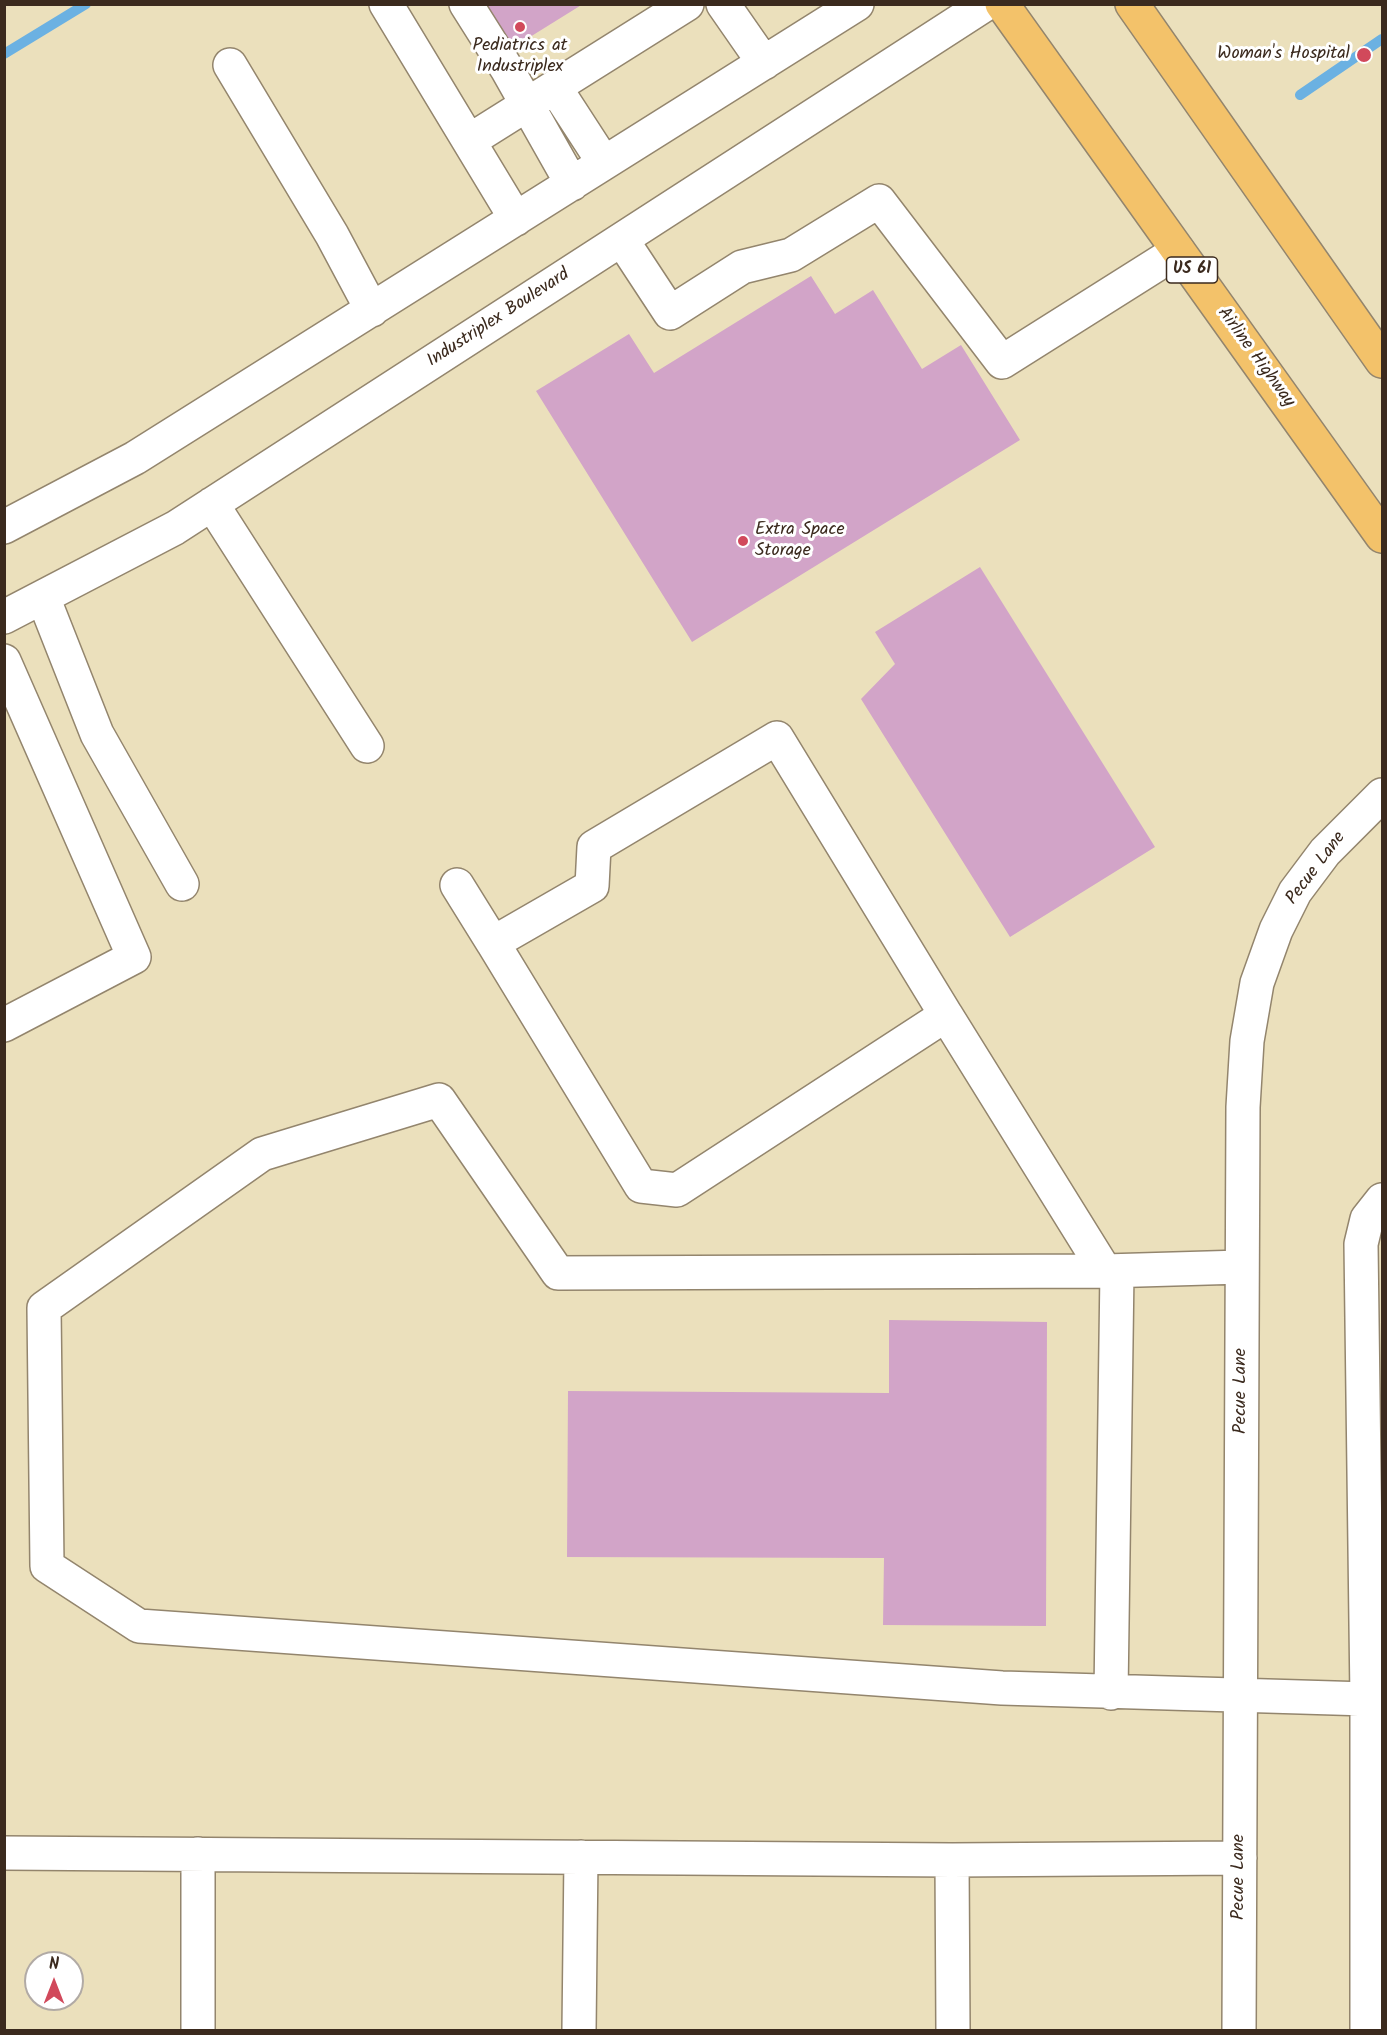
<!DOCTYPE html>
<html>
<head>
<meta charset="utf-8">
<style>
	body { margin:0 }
	#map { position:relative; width:1387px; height:2035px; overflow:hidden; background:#ebe0bc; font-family:Kalam,sans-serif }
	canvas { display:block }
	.frame { position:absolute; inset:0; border:6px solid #3b2a1e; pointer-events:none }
	.north { position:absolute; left:24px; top:1951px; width:60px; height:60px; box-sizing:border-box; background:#fff; border:2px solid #b1aaa5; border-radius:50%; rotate:0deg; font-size:16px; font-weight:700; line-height:24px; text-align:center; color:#3b2a1e }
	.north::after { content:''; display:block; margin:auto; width:21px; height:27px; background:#d1495b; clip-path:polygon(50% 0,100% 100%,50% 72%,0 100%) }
</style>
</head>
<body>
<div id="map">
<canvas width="1387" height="2035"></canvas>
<div class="frame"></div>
<div class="north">N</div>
</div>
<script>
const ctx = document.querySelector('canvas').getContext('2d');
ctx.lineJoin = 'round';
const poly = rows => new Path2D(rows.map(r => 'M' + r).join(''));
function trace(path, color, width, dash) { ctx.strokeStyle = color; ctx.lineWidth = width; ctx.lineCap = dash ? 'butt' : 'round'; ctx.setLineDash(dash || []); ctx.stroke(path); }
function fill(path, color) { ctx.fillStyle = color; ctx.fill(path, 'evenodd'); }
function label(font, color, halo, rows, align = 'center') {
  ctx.font = font + ' Kalam,sans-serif'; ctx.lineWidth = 6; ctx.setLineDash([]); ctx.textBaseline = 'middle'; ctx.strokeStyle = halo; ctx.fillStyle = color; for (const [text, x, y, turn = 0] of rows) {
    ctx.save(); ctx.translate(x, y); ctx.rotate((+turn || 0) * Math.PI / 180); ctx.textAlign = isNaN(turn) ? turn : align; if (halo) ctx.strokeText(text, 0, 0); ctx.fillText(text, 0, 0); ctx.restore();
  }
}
trace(poly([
	[4,54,86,4],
	[1300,95,1382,39]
]), '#6bb1e2', 10);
fill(poly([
	[481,4,583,4,509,50],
	[811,276,835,314,873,290,922,369,961,345,1020,440,692,642,536,391,629,334,654,373],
	[980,567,1155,847,1010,937,861,699,895,664,875,632],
	[889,1320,1047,1322,1046,1626,883,1625,884,1558,567,1557,568,1391,889,1393]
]), '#d2a4c8');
const minor = poly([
	[386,4,516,219],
	[466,4,507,69,572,184],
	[723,4,764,63],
	[230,65,332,235,372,310],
	[556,89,604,163],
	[469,141,687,4],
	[622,240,670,313,742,267,791,255,879,201,1002,362,1178,251],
	[212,504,367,746],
	[4,527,135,458,857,4],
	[43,597,97,734,182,884],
	[4,617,175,528,986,4],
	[4,661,134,957,4,1025],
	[457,885,493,943],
	[946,1015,777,738,594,847,592,886,493,943,641,1186,677,1190,946,1015,1105,1271],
	[1242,1267,1105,1271,558,1273,439,1100,262,1154,44,1308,47,1566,139,1626,1002,1688,1367,1699,1367,2030],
	[1111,1693,1117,1271],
	[1367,1699,1361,1244,1367,1219,1382,1200],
	[4,1853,952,1860,1240,1858],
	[198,1854,198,2030],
	[952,1860,953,2030],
	[579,2030,581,1857],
	[1239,2030,1243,1107,1247,1041,1257,983,1276,930,1295,892,1325,852,1382,795]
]);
const highway = poly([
	[1002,4,1382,536],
	[1132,4,1382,361]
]);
trace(minor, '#93856d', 36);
trace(highway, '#93856d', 36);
trace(minor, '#fff', 33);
trace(highway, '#f3c26a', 33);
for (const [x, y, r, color] of [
	[520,27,6,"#d1495b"],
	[1364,55,8,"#d1495b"],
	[743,541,6,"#d1495b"]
]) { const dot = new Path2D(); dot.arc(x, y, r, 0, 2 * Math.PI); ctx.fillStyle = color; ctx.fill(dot); trace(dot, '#fff', 2); }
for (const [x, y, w] of [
	[1192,270,51]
]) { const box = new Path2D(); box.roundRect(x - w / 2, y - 13, w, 26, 4.5); ctx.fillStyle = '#fff'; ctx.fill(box); trace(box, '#3b2a1e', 1.5); }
label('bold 16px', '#3b2a1e', null, [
	["US 61",1192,270]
]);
label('18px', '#3b2a1e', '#fff', [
	["Pediatrics at",520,47],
	["Industriplex",520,68],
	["Woman's Hospital",1350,55,"right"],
	["Extra Space",755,531,"left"],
	["Storage",755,552,"left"]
]);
label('18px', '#3b2a1e', '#fff', [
	["Industriplex Boulevard",499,319,-33],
	["Airline Highway",1255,358,54],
	["Pecue Lane",1317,869,-53],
	["Pecue Lane",1242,1391,-90],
	["Pecue Lane",1240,1877,-90]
]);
</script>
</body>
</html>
